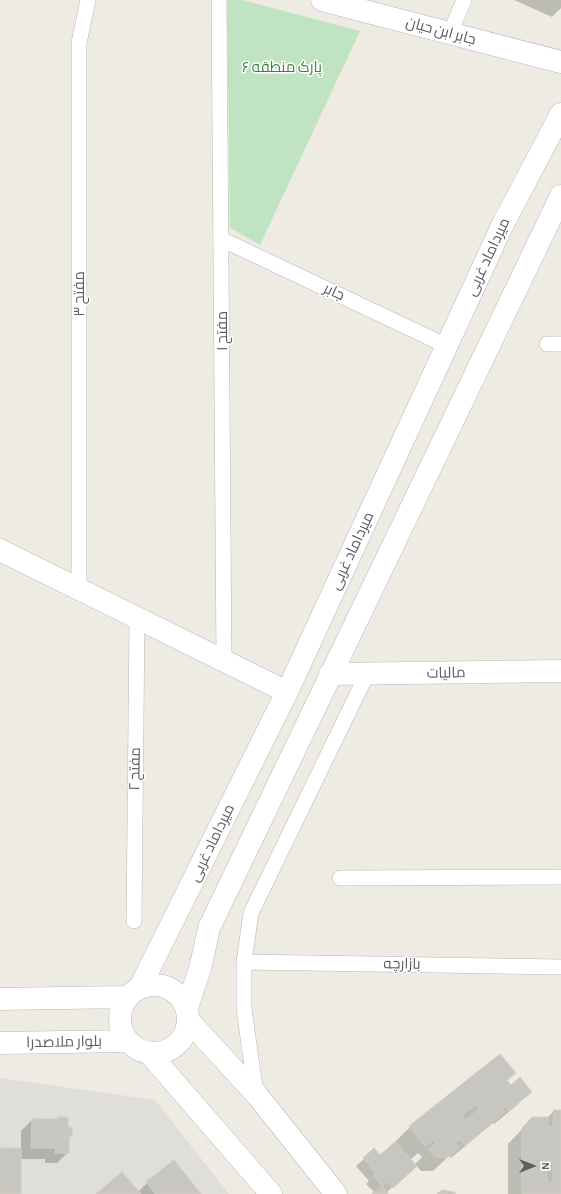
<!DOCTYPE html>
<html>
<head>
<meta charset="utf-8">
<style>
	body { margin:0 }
	#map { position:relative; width:561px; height:1194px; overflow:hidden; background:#edebe2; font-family:"Alegreya Sans",sans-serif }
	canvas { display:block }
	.north { position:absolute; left:513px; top:1146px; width:40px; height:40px; -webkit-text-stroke:3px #fff; paint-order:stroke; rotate:90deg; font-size:11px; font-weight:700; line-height:16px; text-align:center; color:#5b5e62 }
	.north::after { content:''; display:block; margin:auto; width:14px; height:18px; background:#5b5e62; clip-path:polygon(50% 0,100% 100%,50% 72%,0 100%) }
</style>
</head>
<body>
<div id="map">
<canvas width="561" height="1194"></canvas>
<div class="north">N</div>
</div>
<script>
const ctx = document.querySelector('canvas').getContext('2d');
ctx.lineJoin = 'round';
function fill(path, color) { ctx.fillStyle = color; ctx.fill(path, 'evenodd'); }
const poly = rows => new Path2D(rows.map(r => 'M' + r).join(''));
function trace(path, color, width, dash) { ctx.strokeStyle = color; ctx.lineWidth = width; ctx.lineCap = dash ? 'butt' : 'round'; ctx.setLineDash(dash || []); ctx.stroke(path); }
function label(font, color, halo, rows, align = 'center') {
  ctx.font = font + ' "Alegreya Sans",Cairo,sans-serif'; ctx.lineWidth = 3; ctx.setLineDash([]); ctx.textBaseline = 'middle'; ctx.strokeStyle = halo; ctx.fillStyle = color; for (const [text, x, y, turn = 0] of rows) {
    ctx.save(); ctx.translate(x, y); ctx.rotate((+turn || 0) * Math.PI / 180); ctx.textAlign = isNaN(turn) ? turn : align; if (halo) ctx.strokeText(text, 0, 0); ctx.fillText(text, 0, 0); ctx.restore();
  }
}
fill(poly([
	[0,1078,155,1100,229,1194,0,1194]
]), '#e0deda');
fill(poly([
	[227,0,242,0,360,31,260,245,230,228]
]), '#c0e3c1');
fill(poly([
	[514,0,561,0,561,8,552,17],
	[500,1055,514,1073,507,1081,511,1086,530,1092,516,1106,494,1124,493,1123,451,1158,449,1156,433,1171,421,1171,416,1165,386,1193,387,1194,374,1194,375,1193,366,1184,369,1181,356,1166,374,1150,380,1157,396,1143,396,1141,410,1127],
	[418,1153,422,1157,414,1165,410,1160],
	[554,1111,561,1111,561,1194,508,1194,508,1144,533,1118,547,1118],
	[58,1118,67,1128,71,1136,68,1138,68,1152,57,1163,45,1163,45,1159,20,1159,20,1194,0,1194,0,1149,21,1149,21,1131,32,1120,56,1120],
	[147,1183,200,1194,98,1194,138,1192]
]), '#0003');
const building = poly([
	[500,1054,516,1073,507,1080,511,1085,520,1077,532,1092,508,1111,504,1106,502,1108,505,1112,465,1145,460,1139,455,1143,459,1148,448,1157,435,1157,428,1149,436,1143,433,1140,425,1146,409,1126,500,1054],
	[476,1104,480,1109,465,1121,462,1115,476,1104],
	[554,1110,561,1110,561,1194,522,1194,522,1128,532,1117,548,1117,548,1127,553,1127,554,1110],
	[546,1164,553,1164,553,1182,547,1182,546,1164],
	[58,1117,68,1117,68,1127,72,1128,72,1136,69,1136,69,1153,55,1153,56,1148,31,1148,32,1119,58,1119,58,1117],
	[395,1142,417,1166,393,1188,387,1181,382,1186,373,1176,376,1173,363,1158,374,1148,380,1155,395,1142],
	[0,1148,21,1148,21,1194,0,1194,0,1148],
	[174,1160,201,1194,155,1194,146,1182,174,1160],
	[122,1172,141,1194,96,1194,122,1172],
	[382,1186,388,1194,372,1194,382,1186],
	[442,1190,454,1192,456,1194,437,1194,442,1190]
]);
fill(building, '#c8c6c0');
trace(building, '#d1cdc1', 1);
const street = poly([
	[219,0,224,661],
	[450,33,464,0],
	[221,239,447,346],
	[547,344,561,344],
	[79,589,79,43,88,0],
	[340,878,561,877],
	[134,921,137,618],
	[244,962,561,967],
	[256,1094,244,1009,244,962,251,913,367,674]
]);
const secondary = poly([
	[322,0,561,62],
	[0,550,287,692],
	[330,674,561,671],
	'120 1019a34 34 0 1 1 68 0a34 34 0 1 1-68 0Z',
	[140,987,287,692,502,226,561,114],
	[0,999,127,997],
	[187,1008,201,965,209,928,561,196],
	[188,1020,257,1095,336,1194],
	[0,1043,128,1041],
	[149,1053,271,1194]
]);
trace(street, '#b5b8bc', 16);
trace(secondary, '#b6b9be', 23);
trace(street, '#fff', 15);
trace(secondary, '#fff', 22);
label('15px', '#5b5e62', '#fff', [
	["جابر ابن حیان",441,31,15],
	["میرداماد غربی",488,257,-65],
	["جابر",334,292,25],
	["مفتح ۳",79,294,-90],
	["مفتح ۱",222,331,-90],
	["میرداماد غربی",352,551,-65],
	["مالیات",446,673,-1],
	["مفتح ۲",135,769,-89],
	["میرداماد غربی",212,843,-64],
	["بازارچه",402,964,1],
	["بلوار ملاصدرا",64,1042,-1]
]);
label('15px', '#39833f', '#fff', [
	["پارک منطقه ۶",282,67]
]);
</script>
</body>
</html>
